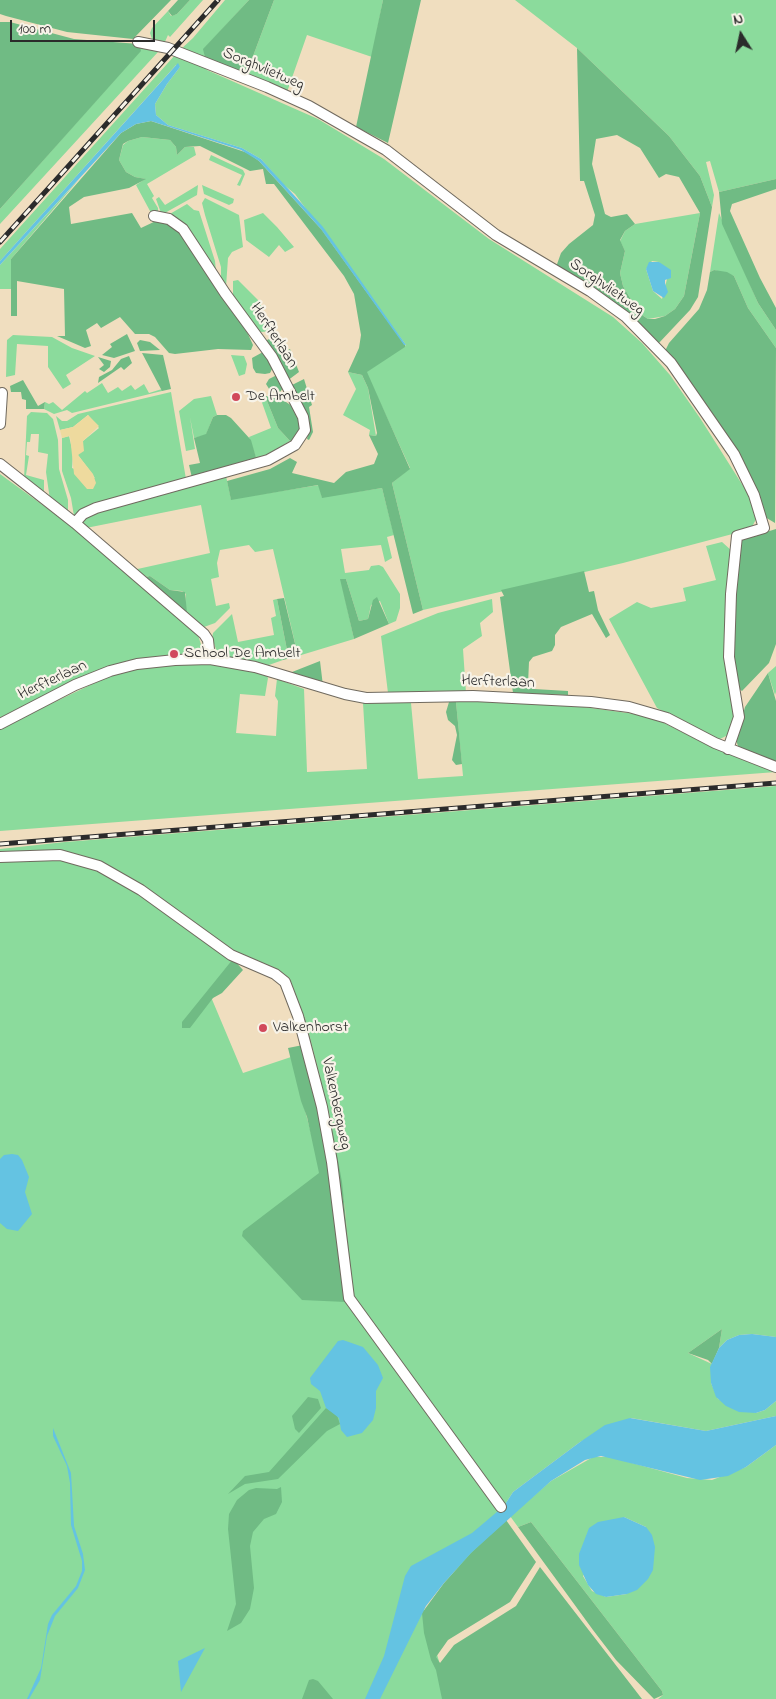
<!DOCTYPE html>
<html>
<head>
<meta charset="utf-8">
<style>
	body { margin:0 }
	#map { position:relative; width:776px; height:1699px; overflow:hidden; background:#f0debf; font-family:"Indie Flower",sans-serif }
	canvas { display:block }
	.north { position:absolute; left:716px; top:10px; width:50px; height:50px; -webkit-text-stroke:4px #f7f3e8; paint-order:stroke; rotate:350deg; font-size:14px; font-weight:700; line-height:20px; text-align:center; color:#2b2b2b }
	.north::after { content:''; display:block; margin:auto; width:18px; height:22px; background:#2b2b2b; clip-path:polygon(50% 0,100% 100%,50% 72%,0 100%) }
	.scale { position:absolute; left:10px; top:20px; width:145px; height:22px; box-sizing:border-box; border:2px solid #2b2b2b; border-top:0; padding-left:6px; font-size:15px; line-height:18px; white-space:nowrap; color:#2b2b2b; -webkit-text-stroke:4px #f7f3e8; paint-order:stroke }
</style>
</head>
<body>
<div id="map">
<canvas width="776" height="1699"></canvas>
<div class="north">N</div>
<div class="scale">100 m</div>
</div>
<script>
const ctx = document.querySelector('canvas').getContext('2d');
ctx.lineJoin = 'round';
function fill(path, color) { ctx.fillStyle = color; ctx.fill(path, 'evenodd'); }
const poly = rows => new Path2D(rows.map(r => 'M' + r).join(''));
function trace(path, color, width, dash) { ctx.strokeStyle = color; ctx.lineWidth = width; ctx.lineCap = dash ? 'butt' : 'round'; ctx.setLineDash(dash || []); ctx.stroke(path); }
function label(font, color, halo, rows, align = 'center') {
  ctx.font = font + ' "Indie Flower",sans-serif'; ctx.lineWidth = 4.5; ctx.setLineDash([]); ctx.textBaseline = 'middle'; ctx.strokeStyle = halo; ctx.fillStyle = color; for (const [text, x, y, turn = 0] of rows) {
    ctx.save(); ctx.translate(x, y); ctx.rotate((+turn || 0) * Math.PI / 180); ctx.textAlign = isNaN(turn) ? turn : align; if (halo) ctx.strokeText(text, 0, 0); ctx.fillText(text, 0, 0); ctx.restore();
  }
}
fill(poly([
	[190,0,203,0,170,37,168,35,164,44,152,39,150,33,152,28,168,11,171,16,177,14],
	[225,0,249,0,204,49,205,58,180,50,193,38],
	[274,0,383,0,372,57,307,35,287,92,246,75],
	[515,0,776,0,776,179,719,192,710,161,706,162,714,195,712,207,700,176,669,136,577,48],
	[139,44,159,48,158,52,0,224,0,209,140,51],
	[176,54,200,62,207,70,318,119,384,159,489,239,613,317,642,343,670,375,700,418,752,500,757,517,752,527,740,532,623,563,423,610,392,483,410,468,366,372,406,345,295,194,284,185,261,159,242,148,168,125,156,115,155,104,167,84,180,67,176,65,0,261,0,249],
	[142,137,170,140,176,147,177,155,185,147,194,147,196,155,147,184,154,196,152,198,158,208,158,214,150,211,136,185,145,179,135,177,126,172,119,160,123,145,128,141],
	[211,155,243,170,245,174,240,186,237,185,242,175,209,160],
	[81,177,11,259,11,289,0,289,0,265],
	[198,185,197,195,163,214,161,213,156,199,159,197,165,205],
	[202,185,234,199,233,203,229,205,204,194],
	[205,198,239,215,243,247,232,252,228,258,226,287,221,281,221,267,205,215,202,203],
	[187,204,194,210,199,211,215,261,216,271,168,215],
	[263,213,277,227,294,247,285,252,279,245,269,257,246,240,244,220],
	[700,213,684,296,675,309,665,316,648,319,639,313,623,286,620,273,625,251,620,241,625,231,635,224],
	[652,261,659,262,667,279,662,299,653,291,646,269],
	[719,213,758,303,776,330,776,348,748,308,734,276,714,270,710,272],
	[238,280,259,301,272,331,261,332,254,327,233,297,233,281],
	[13,335,52,337,72,348,95,356,66,375,71,384,63,389,48,367,48,346,17,344,15,375,6,377,7,340],
	[231,355,244,356,247,364,245,374,239,376],
	[348,372,362,375,368,388,376,436,369,435,370,430,343,415,356,389],
	[102,383,108,393,118,387,122,391,131,385,135,390,144,384,149,393,162,389,162,391,72,413,67,410,54,414,44,409,45,402,49,404,53,402,62,410,85,391,87,393],
	[171,392,186,479,74,516,71,498,62,471,62,438,69,436,73,453,72,468,95,478,78,455,83,441,99,428,88,415,73,427,60,430,56,416,62,421,67,421,78,414],
	[211,396,217,415,213,417,206,435,194,438,190,417,195,449,186,451,179,411,194,399],
	[265,396,278,428,290,441,257,461,249,437,271,428,260,397],
	[31,412,47,413,53,419,58,440,59,469,68,500,68,511,50,500,46,472,48,454,38,452,39,434,31,434,30,442,27,442,26,455,29,456,26,475,44,480,44,492,24,479,27,416],
	[0,474,66,522,198,635,203,651,197,654,158,657,111,666,65,685,0,719],
	[226,476,231,499,319,485,322,497,382,488,394,535,387,537,392,558,385,562,381,545,341,549,345,573,369,570,371,566,379,565,383,567,400,594,400,608,396,621,389,624,380,601,371,605,368,619,359,621,346,579,341,580,354,639,298,656,273,549,255,552,249,545,220,550,217,563,219,577,211,579,216,606,229,603,230,608,215,623,204,627,187,616,185,604,186,594,182,591,170,590,150,576,141,578,133,570,210,553,201,505,86,528,81,523,84,517],
	[722,542,732,551,728,600,736,712,730,734,720,739,713,738,657,708,609,619,637,602,651,608,686,601,683,588,716,580,706,546],
	[277,599,287,650,283,655,283,660,266,666,218,655,212,638,213,633,232,614,238,642,274,635,271,618,276,616,273,600],
	[492,599,493,612,480,623,482,636,463,649,466,693,388,693,381,636,438,613],
	[192,663,232,666,266,675,268,678,265,696,240,694,236,733,276,736,278,701,275,696,277,679,304,689,307,772,367,769,363,703,411,703,418,779,463,776,456,702,499,702,562,704,642,715,654,718,712,747,776,772,0,831,0,728,105,678,132,669],
	[776,666,776,692,775,695,768,673],
	[776,786,776,1337,752,1334,739,1335,727,1340,719,1348,722,1329,688,1353,712,1364,711,1383,718,1399,756,1413,765,1410,776,1401,776,1416,706,1431,631,1418,580,1442,513,1492,504,1506,353,1300,345,1208,332,1127,305,1017,300,1016,294,995,251,962,98,863,0,855,0,849,65,842],
	[63,858,110,874,233,960,211,997,243,1073,291,1057,322,1175,347,1300,508,1519,422,1603,450,1699,0,1699,0,859],
	[776,1445,776,1699,658,1699,663,1695,662,1691,531,1522,518,1527,510,1516,551,1481,593,1457,610,1457,687,1478,712,1480,746,1467],
	[624,1517,646,1527,627,1594,606,1597,592,1591,583,1576]
]), '#8bdb9c');
fill(poly([
	[0,0,171,0,133,39,67,32,6,16,0,14],
	[178,0,190,0,177,14,172,16,168,11],
	[249,0,274,0,246,75,205,58,203,49],
	[383,0,421,0,388,143,356,127],
	[0,22,10,22,74,39,139,44,141,51,0,209],
	[577,48,669,136,700,176,712,207,698,297,690,310,658,344,556,267,561,253,569,244,593,225,595,215,584,181,580,181],
	[617,135,640,148,659,178,666,174,679,177,700,213,684,296,675,309,665,316,655,319,648,319,639,313,623,286,620,273,625,251,620,240,625,231,635,224,627,214,611,217,605,214,592,164,596,139],
	[151,121,248,153,259,161,321,229,405,345,405,347,367,372,410,469,392,483,423,610,413,614,382,488,322,498,318,485,231,500,227,481,270,469,290,458,297,462,292,473,334,483,346,472,374,464,378,454,369,435,376,436,377,433,368,388,362,375,348,372,359,348,361,335,354,294,344,276,274,184,266,184,263,169,250,171,200,146,185,147,177,155,176,147,170,140,142,137,128,141,123,144,119,160,126,172,135,177,146,179,129,188,84,197,69,207,71,224,132,213,141,228,160,219,166,221,182,233,248,334,253,345,251,350,218,349,175,354,169,353,155,337,149,334,135,334,120,317,101,328,97,323,86,330,91,346,85,348,57,336,65,336,64,289,17,281,17,316,11,316,11,259,121,133,136,124],
	[776,179,776,189,732,204,730,211,760,278,776,308,776,330,758,303,722,224,719,192],
	[714,270,727,272,734,276,748,308,776,348,775,523,765,517,764,511,665,351,669,343,699,309,707,290,710,272],
	[127,334,135,351,114,358,102,355,112,347,110,344],
	[274,337,283,353,290,349,299,372,287,381,267,344,267,340],
	[140,340,150,342,160,350,140,351,137,343],
	[263,352,273,367,270,373,265,374,256,373,253,368,252,358],
	[142,353,163,355,171,389,162,391],
	[129,356,132,363,124,370,121,367,98,383,99,377,112,370,121,359],
	[98,357,111,361,110,367,104,372,99,369,104,365],
	[277,375,283,388,280,392,271,392,266,384,269,379],
	[304,379,312,405,309,407,313,432,309,440,307,439,308,434,290,386],
	[23,380,38,406,45,402,44,409,26,409,26,400,22,399,21,392,11,392,10,386],
	[265,396,280,398,292,406,303,426,298,438,290,441,278,428],
	[217,415,226,415,231,418,251,440,257,461,192,478,189,465,200,463,194,438,206,434,213,417],
	[776,529,776,644,769,663,742,691,738,688,735,668,734,605,740,540],
	[584,571,589,592,594,591,598,610,610,635,606,638,592,614,561,627,555,635,555,645,552,651,533,657,529,662,528,684,534,689,568,691,568,695,513,693,500,597,504,596,501,590],
	[150,576,170,590,185,592,187,613,141,578],
	[340,579,346,579,359,621,368,619,373,600,377,597,389,624,354,639],
	[284,598,298,656,283,660,283,655,287,650,277,599],
	[320,661,323,686,287,674],
	[768,673,776,701,776,762,744,750,738,746,736,740,745,707],
	[449,702,456,702,462,764,456,765,452,760,457,735,455,726,448,720,446,712],
	[233,959,243,970,222,993,213,998,190,1028,182,1028,182,1022],
	[300,1016,305,1017,332,1127,342,1182,353,1289,349,1289,341,1216],
	[303,1045,330,1165,346,1302,302,1300,242,1236,243,1231,319,1173,307,1117,301,1101,288,1048],
	[722,1329,719,1348,712,1364,708,1360,688,1353],
	[308,1397,318,1399,321,1408,299,1433,295,1429,292,1416],
	[326,1408,337,1415,340,1424,327,1431,278,1479,245,1484,228,1494,245,1476,269,1472],
	[281,1487,282,1502,276,1514,264,1519,253,1532,250,1546,254,1588,250,1609,241,1623,227,1631,236,1604,228,1529,229,1514,237,1500,249,1490,256,1488,277,1489],
	[506,1520,536,1562,510,1602,448,1640,436,1657,440,1663,454,1645,516,1606,540,1567,642,1699,442,1699,436,1670,431,1660,424,1633,422,1613,444,1583,471,1553],
	[531,1522,662,1691,663,1695,654,1699,616,1660,593,1630,518,1527],
	[313,1679,318,1681,333,1699,302,1699,309,1680]
]), '#70bb84');
fill(poly([
	[88,415,99,426,83,441,84,451,78,455,93,474,96,483,93,489,87,489,74,474,70,436,62,438,60,430,73,427]
]), '#eeda9e');
fill(poly([
	[178,63,180,67,167,84,155,104,156,115,168,125,242,148,261,159,323,227,406,345,404,345,321,229,259,161,241,150,151,121,136,124,121,133,0,265,0,261],
	[649,262,659,262,671,270,671,278,665,280,665,283,668,292,664,298,653,291,646,269],
	[12,1154,18,1155,22,1160,29,1177,25,1192,32,1214,18,1231,7,1229,0,1223,0,1159,4,1155],
	[752,1334,776,1337,776,1401,765,1410,756,1413,739,1412,726,1406,716,1397,711,1383,710,1367,719,1348,727,1340,739,1335],
	[343,1340,363,1347,378,1365,383,1378,376,1391,376,1408,373,1420,362,1433,347,1437,341,1430,339,1418,326,1408,320,1391,311,1384,310,1378,338,1341],
	[776,1416,776,1445,746,1467,728,1476,700,1480,601,1456,585,1460,551,1481,471,1553,444,1583,426,1606,380,1699,365,1699,384,1656,405,1576,411,1566,472,1533,504,1506,513,1492,580,1442,605,1425,630,1418,706,1431],
	[53,1428,71,1473,74,1526,83,1554,85,1570,78,1588,55,1616,47,1636,40,1680,29,1699,27,1699,41,1668,48,1624,52,1615,76,1586,82,1571,82,1561,71,1525,70,1483,67,1466,53,1436],
	[624,1517,646,1527,652,1535,655,1547,653,1570,648,1579,637,1590,627,1594,606,1597,596,1594,588,1585,579,1565,579,1554,589,1528,598,1522],
	[205,1648,181,1692,178,1661]
]), '#64c3e2');
const minor = poly([
	[138,42,168,48,267,87,309,106,386,150,496,235,590,291,626,317,671,363,734,454,754,495,764,528,737,536,731,594,729,657,739,717,728,749],
	[0,424,2,393],
	[0,464,75,523,204,634,208,640,210,659],
	[75,523,83,514,96,508,268,460,295,445,305,430,303,417,272,357,225,293,183,229,169,219,154,216],
	[0,724,75,685,110,671,137,664,175,660,210,659,255,667,345,694,366,698,473,696,591,702,629,707,667,718,715,743,776,767],
	[0,857,60,855,99,866,141,890,231,955,275,974,285,982,298,1016,322,1107,332,1162,349,1298,501,1507]
]);
trace(minor, '#706a5f', 12);
trace(minor, '#fff', 10);
const rail = poly([
	[0,242,218,0],
	[0,844,776,783]
]);
trace(rail, '#2b2b2b', 5);
trace(rail, '#f7f3e8', 3, [9]);
for (const [x, y, r, color] of [
	[236,397,5,"#d1495b"],
	[174,654,5,"#d1495b"],
	[263,1028,5,"#d1495b"]
]) { const dot = new Path2D(); dot.arc(x, y, r, 0, 2 * Math.PI); ctx.fillStyle = color; ctx.fill(dot); trace(dot, '#f7f3e8', 2); }
label('16px', '#2b2b2b', '#f7f3e8', [
	["Sorghvlietweg",263,70,23],
	["Sorghvlietweg",606,288,35],
	["Herfterlaan",273,336,57],
	["Herfterlaan",53,681,-25],
	["Herfterlaan",498,683,2],
	["Valkenbergweg",335,1104,78]
]);
label('16px', '#2b2b2b', '#f7f3e8', [
	["De Ambelt",246,397],
	["School De Ambelt",184,654],
	["Valkenhorst",273,1028]
], 'left');
</script>
</body>
</html>
